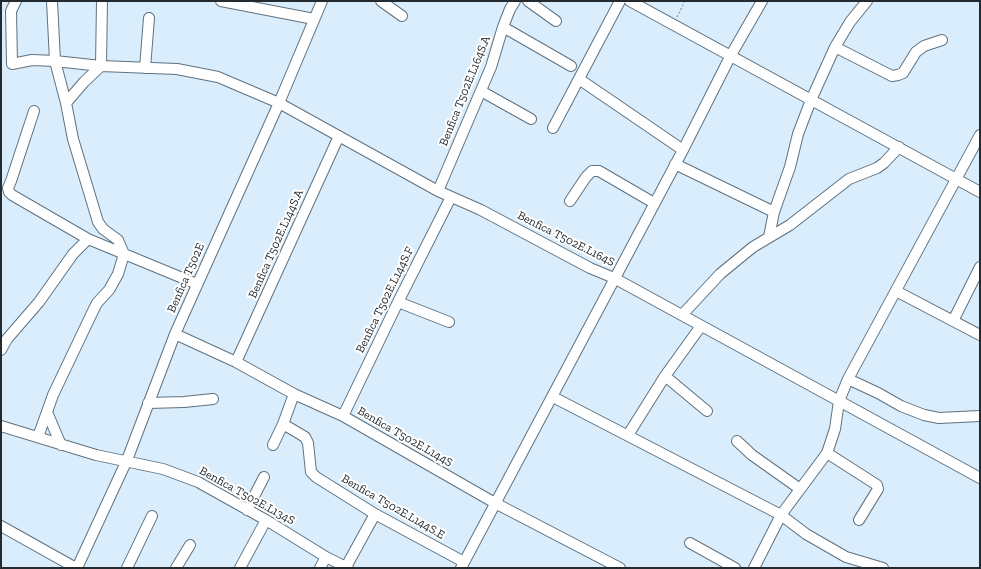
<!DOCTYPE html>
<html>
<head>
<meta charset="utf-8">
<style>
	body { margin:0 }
	#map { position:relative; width:981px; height:569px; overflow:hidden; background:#d9edfc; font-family:"Zilla Slab",serif }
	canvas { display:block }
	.frame { position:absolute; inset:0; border:2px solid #232a30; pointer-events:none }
</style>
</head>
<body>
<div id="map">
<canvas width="981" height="569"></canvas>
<div class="frame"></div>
</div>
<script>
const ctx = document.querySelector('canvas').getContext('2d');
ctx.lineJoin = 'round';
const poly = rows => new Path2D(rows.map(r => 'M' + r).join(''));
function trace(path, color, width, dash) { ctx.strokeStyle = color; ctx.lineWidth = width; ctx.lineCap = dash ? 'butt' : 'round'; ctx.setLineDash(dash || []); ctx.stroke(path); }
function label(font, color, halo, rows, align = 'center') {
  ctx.font = font + ' "Zilla Slab",serif'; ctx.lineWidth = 4; ctx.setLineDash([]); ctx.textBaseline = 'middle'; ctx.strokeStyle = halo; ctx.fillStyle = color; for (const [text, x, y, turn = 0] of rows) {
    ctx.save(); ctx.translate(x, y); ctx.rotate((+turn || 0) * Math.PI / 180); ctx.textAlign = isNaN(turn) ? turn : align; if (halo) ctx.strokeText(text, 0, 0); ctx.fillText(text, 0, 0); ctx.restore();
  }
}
const minor = poly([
	[16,1,11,11,12,64,32,60,55,61,101,66,177,69,218,77,279,103,438,191,481,210,590,268,614,278,980,478],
	[221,1,314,19],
	[381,1,402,16],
	[528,1,556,21],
	[630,1,980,192],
	[503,27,571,66],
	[835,47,892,76,898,75,903,73,916,52,924,46,942,40],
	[145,68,149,18],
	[579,79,683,150],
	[481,91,531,119],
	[66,103,84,82,101,66,102,1],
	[34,111,11,181,8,188,9,192,12,195,88,239],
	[553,128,620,1],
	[675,164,774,212],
	[438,191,491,67,503,27,510,9,515,1],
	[570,201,586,177,592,171,599,171,654,203],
	[769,237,774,212,790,167,798,134,811,100,835,47,850,22,867,1],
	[896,291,980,335],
	[398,302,449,322],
	[682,315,720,274,753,247,790,225,849,179,877,168,884,163,899,147],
	[953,321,980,267],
	[175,334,236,362,294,394,343,416,495,503,620,568],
	[1,350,7,339,39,302,73,254,88,239,197,284],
	[236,362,339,136],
	[665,376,701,326],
	[848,379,878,393,901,406,924,415,939,418,980,416],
	[553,397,781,515,806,534,846,557,883,568],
	[148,403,184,402,213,399],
	[47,412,61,445],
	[343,416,398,302,451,197],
	[283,424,305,437,308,443,311,472,316,477,375,514,464,562],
	[1,426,96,455,163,469,198,482,266,520,326,557,348,568],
	[628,435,665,376,707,411],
	[38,437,53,395,92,313,97,303,109,290,118,274,124,254,118,240,103,229,98,222,73,139,66,103,55,61,52,1],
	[737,441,752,455,800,489],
	[273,445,283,424,294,394],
	[827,453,877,485,878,489,859,520],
	[247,510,264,477],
	[1,526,76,568],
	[690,543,735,568],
	[346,567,375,514],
	[77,568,127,460,175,334,279,103,322,1],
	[127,568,152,516],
	[176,568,190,545],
	[240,568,266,520],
	[320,568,326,557],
	[461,568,683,150,731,55,762,1],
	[754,568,781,515,827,453,835,429,839,401,848,379,980,135]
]);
trace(minor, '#60717e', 12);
trace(poly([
	[677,17,685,1]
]), '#95a4b0', 1.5, [2, 2]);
trace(minor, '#fff', 10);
label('12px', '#232a30', '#fff', [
	["Benfica T502E.L164S.A",465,91,-68],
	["Benfica T502E.L164S",566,239,27],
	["Benfica T502E.L144S.A",276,244,-66],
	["Benfica T502E",186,278,-66],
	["Benfica T502E.L144S.F",385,300,-64],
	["Benfica T502E.L144S",405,437,30],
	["Benfica T502E.L134S",247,496,29],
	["Benfica T502E.L144S.E",393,507,30]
]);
</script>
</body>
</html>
